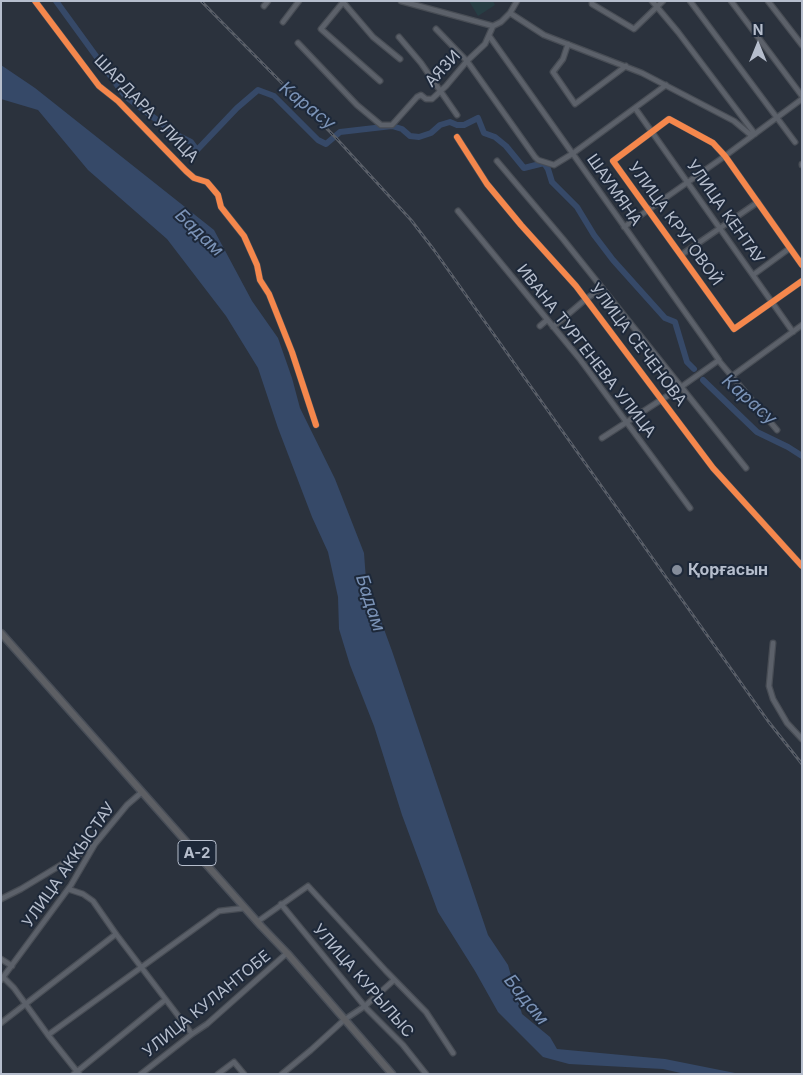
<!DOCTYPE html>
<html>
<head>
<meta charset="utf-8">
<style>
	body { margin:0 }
	#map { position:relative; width:803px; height:1075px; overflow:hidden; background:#2b323d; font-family:Inter,sans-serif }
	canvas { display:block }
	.frame { position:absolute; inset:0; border:2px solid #b6becd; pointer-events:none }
	.north { position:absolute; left:733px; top:20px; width:50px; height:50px; -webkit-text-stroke:4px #1d2839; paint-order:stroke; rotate:0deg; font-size:14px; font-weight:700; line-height:20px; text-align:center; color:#b6becd }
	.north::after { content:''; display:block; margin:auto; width:18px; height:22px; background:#b6becd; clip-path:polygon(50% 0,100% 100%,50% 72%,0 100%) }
</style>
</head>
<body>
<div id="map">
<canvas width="803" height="1075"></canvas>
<div class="frame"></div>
<div class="north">N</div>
</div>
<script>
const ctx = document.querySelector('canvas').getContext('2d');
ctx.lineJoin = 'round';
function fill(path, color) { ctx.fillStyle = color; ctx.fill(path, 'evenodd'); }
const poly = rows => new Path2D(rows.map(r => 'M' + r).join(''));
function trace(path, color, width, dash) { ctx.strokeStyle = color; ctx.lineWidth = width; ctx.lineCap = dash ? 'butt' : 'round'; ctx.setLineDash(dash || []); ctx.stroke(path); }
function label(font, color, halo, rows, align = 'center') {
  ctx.font = font + ' Inter,sans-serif'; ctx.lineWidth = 4; ctx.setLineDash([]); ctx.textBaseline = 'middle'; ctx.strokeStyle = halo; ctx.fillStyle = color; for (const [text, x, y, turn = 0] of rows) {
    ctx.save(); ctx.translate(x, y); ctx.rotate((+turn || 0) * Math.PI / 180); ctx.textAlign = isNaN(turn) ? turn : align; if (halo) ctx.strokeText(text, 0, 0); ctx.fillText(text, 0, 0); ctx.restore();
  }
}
fill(poly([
	[469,1,493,1,495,5,478,16]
]), '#273e44');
fill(poly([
	[1,65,35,88,214,230,252,301,278,338,292,378,300,408,335,479,364,553,366,580,392,651,488,935,508,965,522,1014,550,1037,557,1049,665,1059,740,1074,685,1074,663,1069,569,1064,543,1057,498,1012,475,971,438,912,402,815,374,726,350,665,339,629,338,597,328,552,312,517,278,428,258,368,226,316,167,239,88,170,38,110,1,99]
]), '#364968');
trace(poly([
	[56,1,125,96,177,135,191,142,197,150,237,108,258,90,274,96,318,140,326,144,340,132,392,126,402,129,410,136,419,137,431,133,440,125,450,122,457,125,464,125,478,118,484,133,495,137,506,146,524,168,544,163,548,169,552,182,577,207,594,235,613,260,665,318,675,322,687,362,694,369],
	[703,380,757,432,788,447,802,456]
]), '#364968', 6);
const minor = poly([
	[35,1,99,86,118,101,186,171,194,178,207,182,218,195,221,207,244,236,257,265,260,280,269,294,292,352,316,425],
	[344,1,321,29,380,81],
	[401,1,493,26],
	[592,1,592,4,634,29,663,1],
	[652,1,678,32,755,134],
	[690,1,795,142],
	[731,1,802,96],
	[768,1,802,45],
	[343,2,373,37,400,59],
	[264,6,268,1],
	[510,13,544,35,642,73,734,121,752,136],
	[283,22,299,1],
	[493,26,501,22,510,13,517,1],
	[436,29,467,61,535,157,538,160,554,165,572,154,666,85],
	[399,37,421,63,457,115],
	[490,37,719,360,681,387,602,438],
	[298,43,357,105,381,125,392,125,417,97,421,95,426,99,432,99,446,86,467,61,485,44,493,26],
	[568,44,563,59,553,72,575,104,626,66],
	[635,108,793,332],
	[457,137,487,184,521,225,576,286,713,468,802,566],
	[497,161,563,239,746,468],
	[802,164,802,165],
	[458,211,579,358,690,508],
	[624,227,725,156,802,99],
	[681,255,758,202],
	[802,265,725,156,713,143,669,119,613,161,734,329,802,281],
	[753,275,790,248],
	[540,326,547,320],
	[553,327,586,299,602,288],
	[719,361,777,430],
	[732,376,802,325],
	[773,643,769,686,773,699,787,723,802,739],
	[68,889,83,894,93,901,116,934,192,1034],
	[1,899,21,889,94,845],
	[281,904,367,1009,403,1045,426,1074],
	[257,922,308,886,386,971,426,1012,453,1053],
	[1,959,12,966],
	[3,977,14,988,48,1035,79,1074],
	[1,980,71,885,95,844,127,805,142,792],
	[1,1023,116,934],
	[48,1035,219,911,245,908],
	[74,1074,165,1000],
	[141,1074,192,1034,207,1024,287,953],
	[218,1074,234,1062,244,1074],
	[282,1074,311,1050,344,1020,365,1006,394,980]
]);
const highway = poly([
	[1,633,261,926,287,953,392,1074]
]);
trace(minor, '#484d55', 7);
trace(highway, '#484e58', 9);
trace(minor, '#5c616a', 4.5);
trace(highway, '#5d5f64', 6);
const rail = poly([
	[201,1,336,138,411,220,434,250,768,721,802,764]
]);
trace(rail, '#5a5f68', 3);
trace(rail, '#1d2839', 1, [4]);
trace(poly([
	[35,1,99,86,118,101,186,171,194,178,207,182,218,195,221,207,244,236,257,265,260,280,269,294,292,352,316,425],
	[457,137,487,184,521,225,576,286,713,468,802,566],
	[802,265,725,156,713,143,669,119,613,161,734,329,802,281]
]), '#f5874c', 6);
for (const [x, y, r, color] of [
	[677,570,6,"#858d9b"]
]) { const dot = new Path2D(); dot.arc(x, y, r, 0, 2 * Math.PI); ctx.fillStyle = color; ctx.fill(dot); trace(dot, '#1d2839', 2); }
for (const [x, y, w] of [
	[197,853,38]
]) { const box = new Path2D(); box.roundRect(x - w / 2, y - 12.5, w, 25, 4); ctx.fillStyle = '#1d2839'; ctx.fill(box); trace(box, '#b6becd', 1); }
label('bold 15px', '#b6becd', null, [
	["A-2",197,853]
]);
label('16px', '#b6becd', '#1d2839', [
	["АЯЗИ",443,69,-47],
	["ШАРДАРА УЛИЦА",146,109,46],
	["ШАУМЯНА",614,190,55],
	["УЛИЦА КЕНТАУ",725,212,55],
	["УЛИЦА КРУГОВОЙ",675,224,54],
	["УЛИЦА СЕЧЕНОВА",638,345,53],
	["ИВАНА ТУРГЕНЕВА УЛИЦА",586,351,52],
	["УЛИЦА АККЫСТАУ",69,865,-55],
	["УЛИЦА КУРЫЛЫС",363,981,49],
	["УЛИЦА КУЛАНТОБЕ",207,1004,-39]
]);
label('bold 16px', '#b6becd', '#1d2839', [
	["Қорғасын",688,570]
], 'left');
label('italic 18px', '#7b93b7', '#1d2839', [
	["Карасу",307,106,38],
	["Бадам",199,233,44],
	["Карасу",749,400,41],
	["Бадам",370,603,72],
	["Бадам",526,1000,51]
]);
</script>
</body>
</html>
